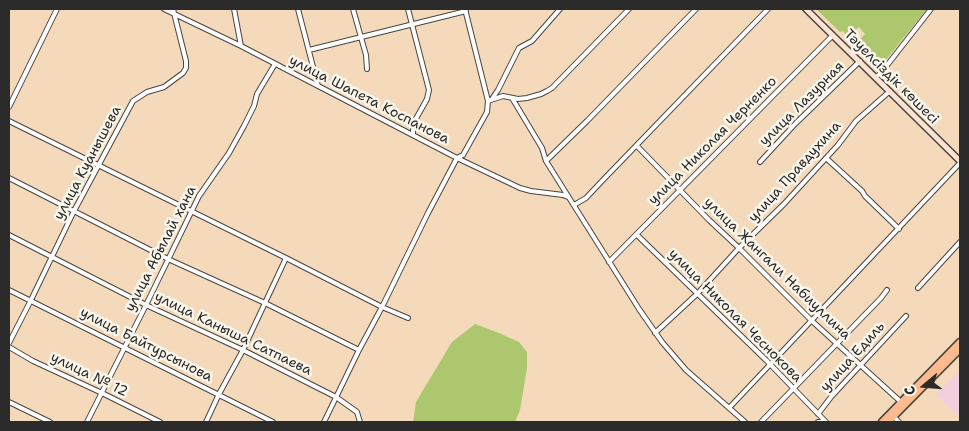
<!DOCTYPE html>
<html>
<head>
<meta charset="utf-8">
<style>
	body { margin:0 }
	#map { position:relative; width:969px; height:431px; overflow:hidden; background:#f4d9bb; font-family:"Shantell Sans",sans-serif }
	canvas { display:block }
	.frame { position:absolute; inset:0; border:10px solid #2b2b2b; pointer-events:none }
	.north { position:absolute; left:899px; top:361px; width:50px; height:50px; -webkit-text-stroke:4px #fbf7ec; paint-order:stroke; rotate:252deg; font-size:14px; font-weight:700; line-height:20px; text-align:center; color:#2b2b2b }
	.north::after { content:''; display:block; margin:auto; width:18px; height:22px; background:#2b2b2b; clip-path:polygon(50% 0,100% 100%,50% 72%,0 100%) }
</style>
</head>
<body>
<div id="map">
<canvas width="969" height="431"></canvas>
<div class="frame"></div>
<div class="north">С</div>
</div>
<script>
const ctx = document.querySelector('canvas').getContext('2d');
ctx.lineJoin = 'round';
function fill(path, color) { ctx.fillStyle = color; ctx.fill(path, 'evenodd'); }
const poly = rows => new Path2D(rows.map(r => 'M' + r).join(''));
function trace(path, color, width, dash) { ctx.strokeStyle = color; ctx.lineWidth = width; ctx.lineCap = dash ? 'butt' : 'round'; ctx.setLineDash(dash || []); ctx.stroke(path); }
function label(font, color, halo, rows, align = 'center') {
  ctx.font = font + ' "Shantell Sans",sans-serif'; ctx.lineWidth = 5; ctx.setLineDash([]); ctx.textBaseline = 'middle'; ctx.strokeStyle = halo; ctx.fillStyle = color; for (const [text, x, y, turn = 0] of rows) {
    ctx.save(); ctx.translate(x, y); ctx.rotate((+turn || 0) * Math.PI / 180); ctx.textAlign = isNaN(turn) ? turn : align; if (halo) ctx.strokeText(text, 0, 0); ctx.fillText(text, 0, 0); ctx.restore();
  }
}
fill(poly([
	[960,370,960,417,936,395]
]), '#f3cfde');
fill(poly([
	[816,9,927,9,880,67,855,44,865,34,859,27,848,37,843,31,840,32],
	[475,324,499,333,519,342,527,352,527,368,520,410,515,422,413,422,416,402,452,342]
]), '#acc76e');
const minor = poly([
	[164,9,241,46,457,158,520,188,531,191,563,195,568,197],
	[234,9,241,46],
	[298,9,318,86],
	[353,9,366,55,367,69],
	[408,9,429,90,427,99,413,124,413,134],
	[309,50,466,11],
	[876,77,881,73,931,9],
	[512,98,542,148,546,161,639,309,662,342,686,370,745,422],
	[492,99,498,90,519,48,532,41,560,9],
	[488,101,503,96,518,99,527,98,541,94,547,91,552,88,629,9],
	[9,107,57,9],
	[9,121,286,258,382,307,408,318],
	[637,146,709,220,739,248,812,321,901,402],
	[826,158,862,191,865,196,899,229],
	[546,161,587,121,696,9],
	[760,162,795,124,860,61],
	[9,178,168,259,265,303,359,350],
	[574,205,586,198,602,181,768,9],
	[9,235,146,305,243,350,336,397,357,412,360,422],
	[637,235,767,361,826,422],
	[609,262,833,35],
	[918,288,960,242],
	[9,290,273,422],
	[655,333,697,294,739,248,784,204,838,145,856,121,890,91],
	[9,343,31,300,74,211,133,101,147,92,164,87,183,73,186,68,186,61,173,9],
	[9,347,33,361,102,393,160,422],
	[9,402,50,422],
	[729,408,960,163],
	[818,414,831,397,906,316],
	[894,417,899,422],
	[87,422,146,305,199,196,229,153,244,126,254,106,257,94,275,64],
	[206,422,219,394,243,350,286,258],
	[324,422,359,350,382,307,428,213,457,158,463,155,487,112,488,101,465,9],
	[761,422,881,298,887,290],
	[818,422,824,422]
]);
const secondary = poly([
	[806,9,960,161]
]);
const trunk = poly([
	[882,422,960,342],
	[888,422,960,349]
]);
trace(minor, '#494541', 6);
trace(secondary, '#494541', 8);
trace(trunk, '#494541', 9);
trace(minor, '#fff', 4);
trace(secondary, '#fee3d2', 5);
trace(trunk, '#fcba8e', 6);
label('14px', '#2b2b2b', '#fbf7ec', [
	["Тәуелсіздік көшесі",891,77,45],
	["улица Шапета Коспанова",369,100,27],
	["улица Лазурная",802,104,-45],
	["улица Николая Черненко",713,141,-45],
	["улица Куанышева",88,163,-62],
	["улица Правдухина",795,172,-48],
	["улица Абылай хана",161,249,-63],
	["улица Жангали Набиуллина",777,269,44],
	["улица Николая Чеснокова",735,316,45],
	["улица Каныша Сатпаева",233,334,26],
	["улица Байтурсынова",146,345,27],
	["улица Едиль",853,357,-48],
	["улица № 12",89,375,26]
]);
</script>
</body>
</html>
